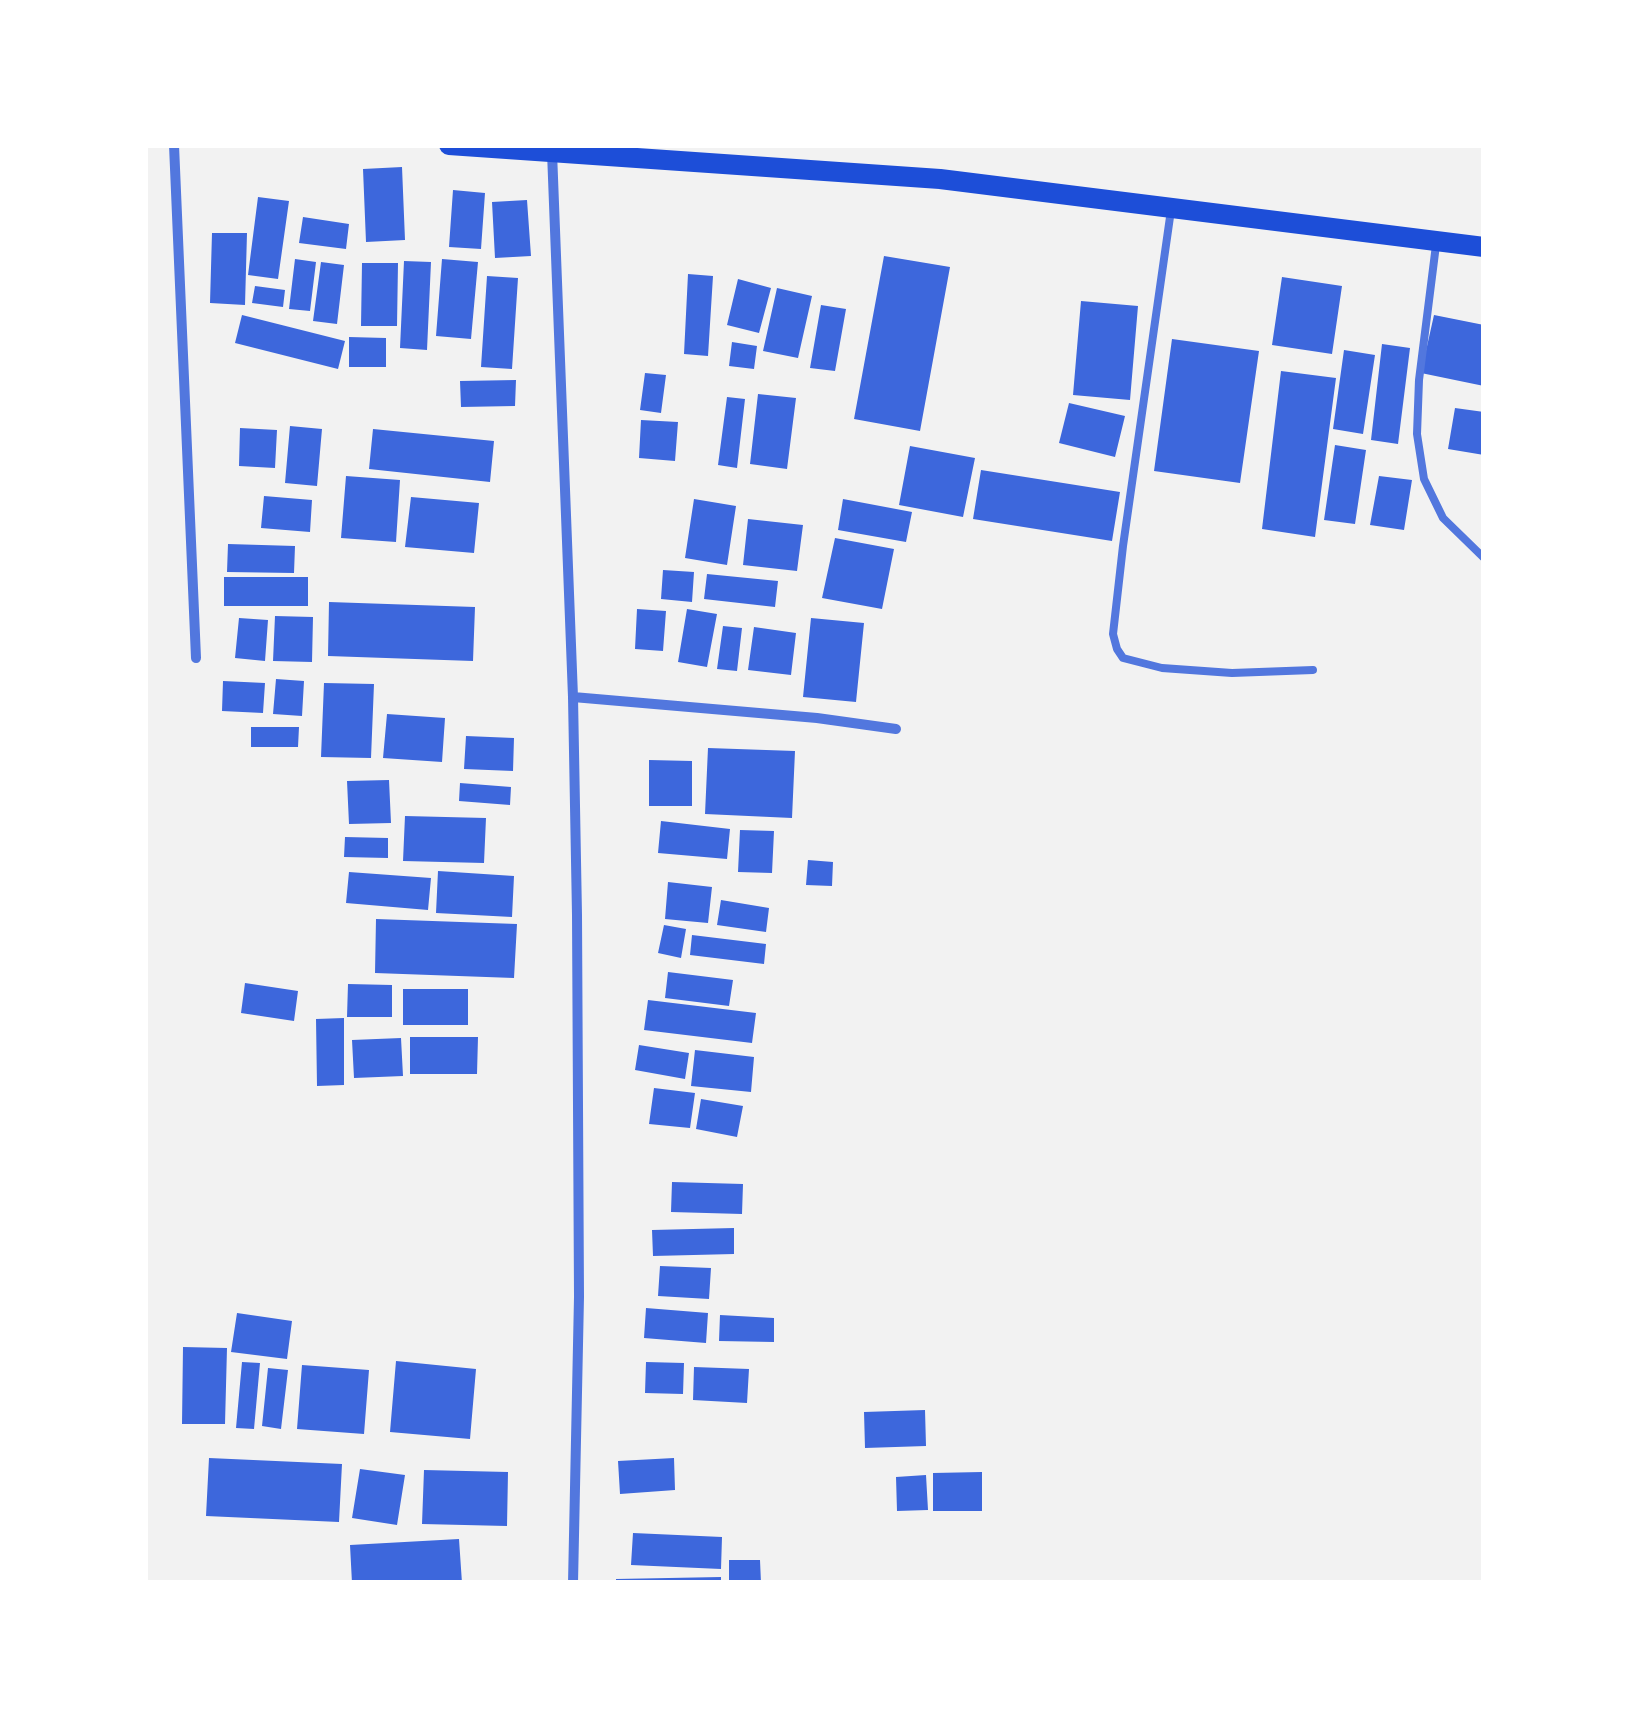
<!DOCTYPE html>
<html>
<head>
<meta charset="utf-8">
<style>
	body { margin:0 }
	#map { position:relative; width:1629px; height:1728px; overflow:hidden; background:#f2f2f2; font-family:"PT Sans",sans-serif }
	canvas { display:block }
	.frame { position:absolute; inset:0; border:148px solid #fff; pointer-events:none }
</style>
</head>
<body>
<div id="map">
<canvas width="1629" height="1728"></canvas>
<div class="frame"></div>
</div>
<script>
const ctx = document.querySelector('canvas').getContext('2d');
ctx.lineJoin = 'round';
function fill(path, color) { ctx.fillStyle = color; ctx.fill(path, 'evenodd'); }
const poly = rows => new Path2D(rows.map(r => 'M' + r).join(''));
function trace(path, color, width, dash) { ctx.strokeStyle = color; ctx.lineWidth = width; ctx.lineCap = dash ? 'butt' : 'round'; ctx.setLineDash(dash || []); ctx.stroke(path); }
fill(poly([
	[402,167,405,240,366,242,363,169],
	[453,190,485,193,481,249,449,247],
	[258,197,289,201,278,279,248,275],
	[527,200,531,256,495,258,492,202],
	[303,217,349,224,346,249,299,243],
	[212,233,247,233,245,305,210,303],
	[884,256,950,267,920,431,854,419],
	[295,259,316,262,310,311,289,309],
	[442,259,478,262,471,339,436,336],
	[404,261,431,262,427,350,400,348],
	[321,262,344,265,337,324,313,321],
	[362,263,398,263,397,326,361,326],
	[688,274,713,276,708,356,684,354],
	[487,276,518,278,512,369,481,367],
	[1282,277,1342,286,1332,354,1272,345],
	[738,279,771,288,759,333,727,325],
	[255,286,285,290,283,307,252,303],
	[777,288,812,296,798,358,763,351],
	[1081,301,1138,306,1130,400,1073,395],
	[821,305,846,309,835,371,810,368],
	[242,315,345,341,338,369,235,343],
	[1434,315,1484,325,1484,386,1421,373],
	[349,337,386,338,386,367,349,367],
	[1172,339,1259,351,1240,483,1154,471],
	[732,342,757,346,754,369,729,366],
	[1382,344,1410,348,1398,444,1371,440],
	[1344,350,1375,355,1363,434,1333,429],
	[1281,371,1336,378,1315,537,1262,529],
	[645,373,666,375,661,413,640,410],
	[516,380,515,406,461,407,460,381],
	[758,394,796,398,787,469,750,464],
	[727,397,745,399,737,468,718,465],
	[1069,403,1125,416,1115,457,1059,443],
	[1455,408,1484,412,1484,455,1448,449],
	[641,420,678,422,675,461,639,458],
	[290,426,322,429,317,486,285,483],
	[240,428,277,430,275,468,239,466],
	[373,429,494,441,490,482,369,469],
	[1335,445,1366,450,1355,524,1324,520],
	[910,446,975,458,963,517,899,505],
	[981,470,1120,492,1112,541,973,519],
	[346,476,400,480,396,542,341,538],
	[1379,476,1412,480,1404,530,1370,525],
	[264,496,312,500,310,532,261,528],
	[411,497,479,503,474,553,405,547],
	[694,499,736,506,727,565,685,558],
	[843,499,912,512,906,542,838,530],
	[748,519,803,525,797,571,743,565],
	[835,538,894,549,882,609,822,598],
	[228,544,295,546,294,573,227,572],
	[663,570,694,572,692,602,661,599],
	[707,574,778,581,775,607,704,599],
	[224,577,308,577,308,606,224,606],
	[329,602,475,607,473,661,328,656],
	[637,609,666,611,663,651,635,649],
	[687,609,717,614,707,667,678,662],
	[275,616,313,617,312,662,273,661],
	[239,618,268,620,265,661,235,658],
	[811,618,864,623,856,702,803,697],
	[723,626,742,628,737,671,717,669],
	[754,627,796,633,791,675,748,670],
	[276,679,304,681,302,716,273,714],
	[223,681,265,683,263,713,222,711],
	[324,683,374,684,371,758,321,757],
	[387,714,445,718,442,762,383,758],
	[251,727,299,727,298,747,251,747],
	[466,736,514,738,513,771,464,769],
	[708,748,795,751,792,818,705,814],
	[649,760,692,761,692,806,649,806],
	[389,780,391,823,349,824,347,781],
	[460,783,511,787,510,805,459,801],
	[405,816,486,818,484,863,403,861],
	[661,821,730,829,727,859,658,853],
	[740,830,774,831,772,873,738,872],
	[345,837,388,838,388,858,344,857],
	[808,860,833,862,832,886,806,885],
	[438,871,514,876,512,917,436,913],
	[349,872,431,878,428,910,346,903],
	[668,882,712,887,708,923,665,919],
	[721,900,769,908,766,932,717,925],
	[376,919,517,924,514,978,375,973],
	[664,925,686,929,681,958,658,953],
	[692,935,766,944,764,964,690,955],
	[668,972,733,980,729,1006,665,998],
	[245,983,298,991,294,1021,241,1013],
	[348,984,392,985,392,1017,347,1017],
	[403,989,468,989,468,1025,403,1025],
	[648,1000,756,1013,752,1043,644,1030],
	[344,1018,344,1085,317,1086,316,1019],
	[410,1037,478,1037,477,1074,410,1074],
	[401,1038,403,1076,354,1078,352,1040],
	[639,1045,689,1053,685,1079,635,1070],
	[695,1050,754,1057,751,1092,691,1086],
	[654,1088,695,1093,690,1128,649,1124],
	[701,1099,743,1106,737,1137,696,1129],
	[672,1182,743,1184,742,1214,671,1212],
	[734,1228,734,1254,653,1256,652,1230],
	[660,1266,711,1268,709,1299,658,1296],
	[646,1308,708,1313,706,1343,644,1338],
	[237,1313,292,1321,287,1359,231,1352],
	[720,1315,774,1318,774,1342,719,1341],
	[183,1347,227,1348,225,1424,182,1424],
	[396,1361,476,1369,470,1439,390,1432],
	[242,1362,260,1363,254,1429,236,1428],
	[646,1362,684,1363,683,1394,645,1393],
	[302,1365,369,1370,364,1434,297,1429],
	[694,1367,749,1369,747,1403,693,1400],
	[268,1368,288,1370,281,1429,262,1426],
	[925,1410,926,1446,865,1448,864,1412],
	[209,1458,342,1464,339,1522,206,1516],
	[674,1458,675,1490,620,1494,618,1461],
	[360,1469,405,1475,397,1525,352,1518],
	[424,1470,508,1472,507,1526,422,1524],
	[982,1472,982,1511,933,1511,933,1473],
	[926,1475,928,1510,897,1511,896,1477],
	[633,1533,722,1537,721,1569,631,1565],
	[459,1539,462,1583,352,1583,350,1545],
	[729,1560,760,1560,761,1583,729,1583],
	[721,1577,721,1583,616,1583,616,1579]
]), '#3d67dc');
trace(poly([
	[1171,210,1123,546,1113,634,1117,649,1123,658,1162,668,1232,673,1313,670],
	[1436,245,1419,380,1417,434,1424,479,1443,518,1484,558]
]), '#5277de', 8);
trace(poly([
	[174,145,196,658],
	[552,152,573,697,577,915,579,1297,573,1583],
	[573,697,817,718,896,729]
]), '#5277de', 10);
trace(poly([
	[449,145,940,179,1484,247]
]), '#1d4ed8', 20);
</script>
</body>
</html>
